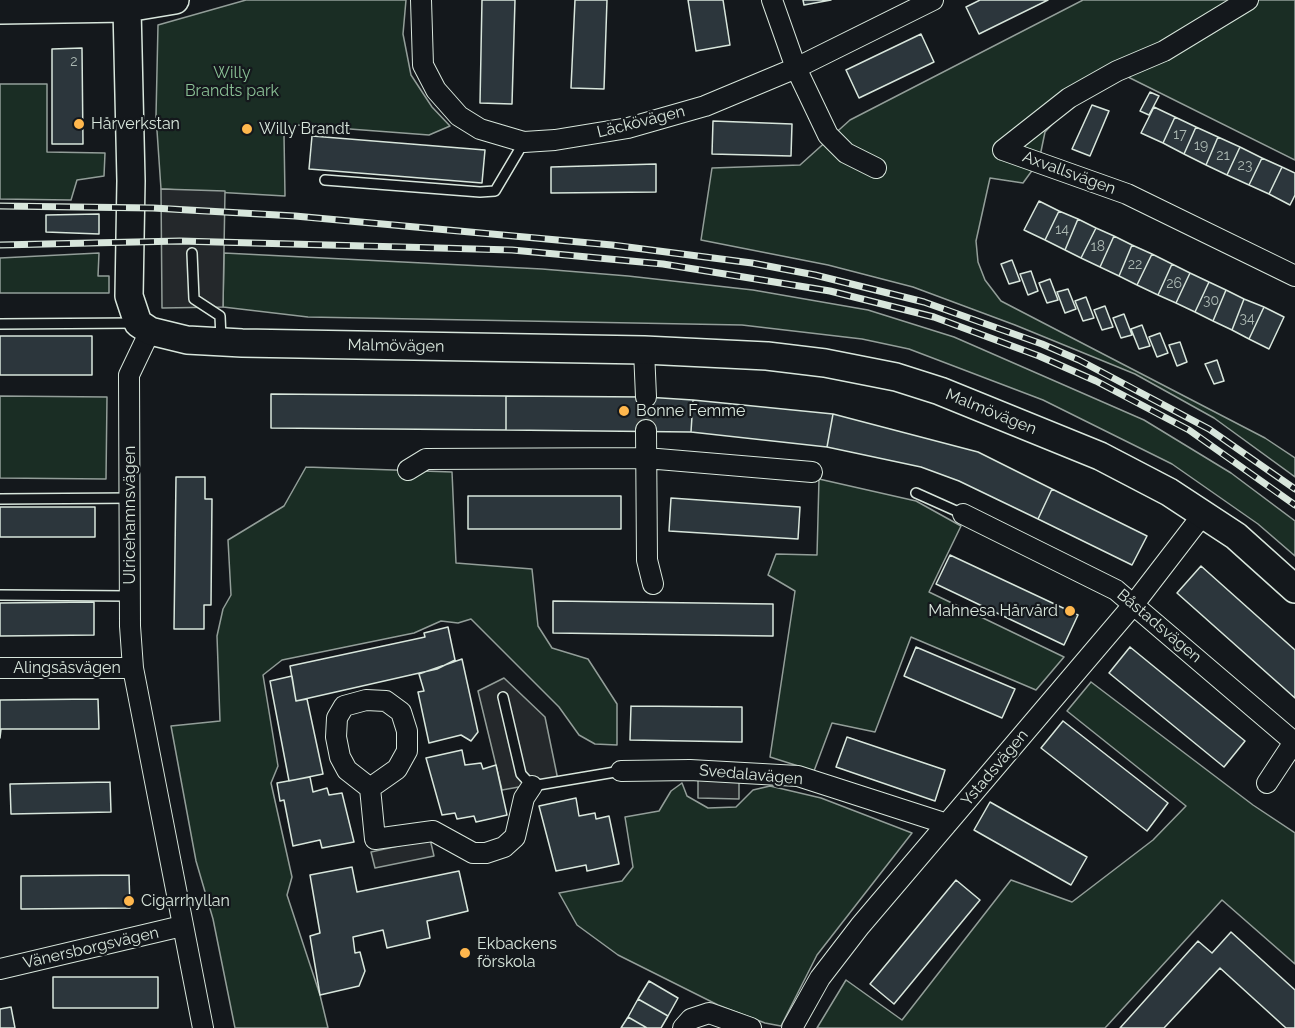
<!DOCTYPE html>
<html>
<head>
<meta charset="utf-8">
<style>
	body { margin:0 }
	canvas { display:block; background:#14181c }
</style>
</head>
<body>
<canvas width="1295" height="1028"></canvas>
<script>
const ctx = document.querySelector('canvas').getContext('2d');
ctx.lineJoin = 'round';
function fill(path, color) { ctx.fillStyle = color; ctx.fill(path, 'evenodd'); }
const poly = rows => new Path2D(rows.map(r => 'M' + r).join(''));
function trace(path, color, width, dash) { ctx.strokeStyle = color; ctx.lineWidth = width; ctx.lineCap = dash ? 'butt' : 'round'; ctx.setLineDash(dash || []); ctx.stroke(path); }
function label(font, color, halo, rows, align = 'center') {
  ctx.font = font + ' Raleway,sans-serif'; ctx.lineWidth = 4.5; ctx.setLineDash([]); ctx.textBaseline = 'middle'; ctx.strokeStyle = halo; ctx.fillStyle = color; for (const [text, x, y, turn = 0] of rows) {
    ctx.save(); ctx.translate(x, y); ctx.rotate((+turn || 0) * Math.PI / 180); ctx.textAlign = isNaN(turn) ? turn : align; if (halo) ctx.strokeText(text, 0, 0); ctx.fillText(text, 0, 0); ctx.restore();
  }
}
const green = poly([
	[246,0,406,0,403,34,411,75,432,107,450,126,429,135,297,125,284,135,285,196,161,189,156,116,158,25,246,0],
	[1083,0,1295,0,1295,160,1122,74,1068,107,1045,132,1039,161,1023,183,990,178,976,241,978,262,985,280,1001,301,1265,438,1295,458,1295,477,1214,418,1135,374,1015,325,913,287,828,265,701,240,712,168,800,165,850,120,1083,0],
	[0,84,47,84,47,152,105,153,104,176,77,180,71,200,0,199,0,84],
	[99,253,98,276,109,276,109,293,0,293,0,258,99,253],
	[224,253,542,269,628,276,753,290,868,310,954,337,1144,420,1231,473,1295,521,1295,556,1258,524,1172,464,1043,400,909,349,862,339,742,325,308,317,223,307,224,253],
	[0,396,107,397,106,479,0,478,0,396],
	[306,467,452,472,456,563,532,569,538,626,552,648,588,659,617,704,617,745,595,744,579,735,559,707,471,619,458,623,441,621,414,633,282,660,263,675,278,766,271,783,292,877,287,895,320,995,328,1028,235,1028,213,919,196,861,171,726,220,721,217,636,223,609,231,595,228,540,284,506,306,467],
	[819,479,916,501,961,526,929,592,1064,657,1036,690,911,637,875,732,832,723,814,771,770,757,795,591,768,575,776,554,817,555,819,479],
	[1091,682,1253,805,1295,833,1295,964,1222,900,1105,1028,817,1028,846,980,902,1020,1011,880,1072,902,1153,840,1186,806,1067,711,1091,682],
	[682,783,687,796,708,808,736,807,753,790,770,786,821,798,912,833,817,955,781,1026,765,1023,718,1005,618,955,577,925,559,893,622,881,633,867,625,817,659,811,671,791,682,783]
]);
fill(green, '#1a2d24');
trace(green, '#939e99', 1.5);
const parking = poly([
	[161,189,225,191,223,307,162,308,161,189],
	[504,678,545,717,558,780,502,790,478,691,504,678],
	[698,778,739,779,739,799,698,798,698,778],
	[430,839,434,856,375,868,371,852,430,839]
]);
fill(parking, '#24282b');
trace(parking, '#939e99', 1.5);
const building = poly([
	[482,0,515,0,512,104,480,103,482,0],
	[575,0,607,0,604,89,571,88,575,0],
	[688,0,723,0,730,45,696,51,688,0],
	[803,0,831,0,804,5,803,0],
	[980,0,1048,0,979,34,966,7,980,0],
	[921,34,934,62,859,98,846,70,921,34],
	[82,48,83,144,52,144,52,49,82,48],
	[1150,92,1159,96,1149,115,1140,111,1150,92],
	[1092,105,1109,111,1090,156,1072,149,1092,105],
	[1154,107,1175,117,1163,143,1141,133,1154,107],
	[1175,117,1196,127,1184,154,1163,143,1175,117],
	[713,121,792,124,791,156,712,154,713,121],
	[1196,127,1218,137,1206,165,1184,154,1196,127],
	[312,136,485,150,482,183,309,169,312,136],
	[1218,137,1240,147,1227,175,1206,165,1218,137],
	[1240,147,1262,158,1249,185,1227,175,1240,147],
	[1262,158,1282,167,1269,194,1249,185,1262,158],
	[656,164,656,192,551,193,551,167,656,164],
	[1282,167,1295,173,1295,195,1290,205,1269,194,1282,167],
	[1039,201,1059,211,1045,240,1024,230,1039,201],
	[1059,211,1078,219,1065,250,1045,240,1059,211],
	[99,214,99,234,46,232,46,215,99,214],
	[1078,219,1096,228,1081,258,1065,250,1078,219],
	[1096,228,1114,236,1100,267,1081,258,1096,228],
	[1114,236,1132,245,1119,276,1100,267,1114,236],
	[1132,245,1152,254,1137,285,1119,276,1132,245],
	[1152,254,1172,264,1158,295,1137,285,1152,254],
	[1012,260,1020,281,1009,284,1001,264,1012,260],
	[1172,264,1190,273,1176,303,1158,295,1172,264],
	[1031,271,1038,291,1028,295,1020,274,1031,271],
	[1190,273,1209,282,1195,312,1176,303,1190,273],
	[1050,279,1058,300,1047,303,1039,283,1050,279],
	[1209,282,1226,290,1213,321,1195,312,1209,282],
	[1068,289,1076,309,1065,313,1057,292,1068,289],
	[1226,290,1244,299,1232,330,1213,321,1226,290],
	[1086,297,1094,318,1083,321,1075,301,1086,297],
	[1244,299,1264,307,1249,339,1232,330,1244,299],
	[1105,306,1113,327,1102,330,1094,310,1105,306],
	[1264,307,1284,317,1269,349,1249,339,1264,307],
	[1124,314,1132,335,1121,338,1113,318,1124,314],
	[1142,325,1150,346,1139,349,1131,329,1142,325],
	[1160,333,1168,353,1157,357,1149,337,1160,333],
	[0,336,92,336,92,375,0,375,0,336],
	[1180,342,1187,362,1177,366,1169,345,1180,342],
	[1217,360,1224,381,1214,384,1205,364,1217,360],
	[271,394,506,396,506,430,271,428,271,394],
	[506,396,646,397,693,400,691,432,506,430,506,396],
	[693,400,833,414,827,447,691,432,693,400],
	[833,414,978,452,1052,489,1038,519,959,481,921,467,827,447,833,414],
	[176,477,205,477,205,499,212,499,211,605,204,605,204,629,174,629,176,477],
	[1052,489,1147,536,1132,565,1038,519,1052,489],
	[468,496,621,496,621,529,468,529,468,496],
	[671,498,800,507,798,539,669,531,671,498],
	[0,507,95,507,95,537,0,537,0,507],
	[950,555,1078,615,1064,645,936,584,950,555],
	[1201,566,1295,650,1295,698,1177,593,1201,566],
	[553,601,773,604,773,636,553,633,553,601],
	[94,602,94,635,0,636,0,603,94,602],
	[448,627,455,660,437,669,296,701,290,666,425,637,424,633,448,627],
	[916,647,1015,689,1002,718,904,676,916,647],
	[1130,647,1245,741,1224,767,1109,673,1130,647],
	[462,659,478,732,471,741,461,735,429,743,418,692,424,691,419,674,462,659],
	[292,676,296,701,307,699,323,774,289,781,270,681,292,676],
	[98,699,99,729,1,729,0,738,0,700,98,699],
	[631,706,742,707,742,742,630,740,631,706],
	[1063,721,1168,803,1147,831,1041,748,1063,721],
	[847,737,945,770,935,801,836,767,847,737],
	[462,750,465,765,481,763,483,769,496,765,507,815,476,822,474,816,457,819,455,813,442,815,426,758,462,750],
	[310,777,313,792,327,788,329,795,342,793,354,842,322,848,320,840,293,846,284,800,280,801,277,783,310,777],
	[110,782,111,812,11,814,10,784,110,782],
	[576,798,579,816,595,813,596,819,609,816,619,864,587,871,586,865,556,871,539,806,576,798],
	[990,802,1087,857,1071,885,974,830,990,802],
	[352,867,357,892,459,871,468,911,427,921,430,938,387,948,383,930,353,937,355,953,360,952,365,971,359,986,320,995,310,936,320,933,310,875,352,867],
	[129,875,130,908,21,909,21,876,129,875],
	[956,880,980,900,894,1004,870,984,956,880],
	[1231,932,1295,990,1295,1028,1286,1028,1220,968,1164,1028,1120,1028,1198,941,1212,953,1231,932],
	[53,977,158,977,158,1008,53,1008,53,977],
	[649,981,678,998,668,1016,638,999,649,981],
	[638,999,668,1016,661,1028,647,1028,628,1017,638,999],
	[11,1007,15,1028,0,1028,0,1009,11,1007],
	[628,1017,647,1028,621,1028,628,1017]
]);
fill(building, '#2c363c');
trace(building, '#d8e6dc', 1.5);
trace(poly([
	[646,430,646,397]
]), '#313739', 20, [20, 10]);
const lane = poly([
	[325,180,480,192,495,191,524,142],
	[192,253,194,299,220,316,221,339],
	[0,324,136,323],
	[916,493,963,514],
	[0,499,132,498],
	[0,595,130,596],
	[503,697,521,774,532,786,621,771]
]);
const street = poly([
	[421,0,423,65,436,90,459,116,480,129,524,142,555,140,628,128,705,106,796,68,933,0],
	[772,0,796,68,828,135,846,153,876,168],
	[1003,150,1127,194,1295,276],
	[1003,150,1069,98,1117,71,1164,51,1248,0],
	[150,331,129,375,130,626,133,668,203,1028],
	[644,350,646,397],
	[646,430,647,560,653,584],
	[408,470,426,459,646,458,812,472],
	[963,514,1116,590,1294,742,1267,783],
	[0,668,133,668],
	[621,771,690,770,798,776,947,824],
	[370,788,347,770,340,757,336,737,337,718,344,706,366,700,386,701,401,712,407,731,407,751,397,769,370,788,375,839,433,831,473,853,486,853,504,847,515,837,524,798,532,786],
	[0,969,182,926],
	[683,1028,691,1019,709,1013,751,1028],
	[792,1028,820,978,860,926,1134,604,1204,513]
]);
const secondary = poly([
	[127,8,131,181,129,296,138,323,150,331,187,340,242,343,644,350,767,356,825,363,896,377,940,391,1100,456,1169,492,1236,536,1295,589],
	[0,10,127,8,175,0]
]);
trace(lane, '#d8e6dc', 12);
trace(street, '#d8e6dc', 22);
trace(secondary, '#d8e6dc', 30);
trace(lane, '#14181c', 9);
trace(street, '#14181c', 20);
trace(secondary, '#14181c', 27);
const rail = poly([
	[0,206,153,208,295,216,612,245,752,263,815,275,924,302,1042,344,1079,360,1209,429,1295,489],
	[0,245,180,241,512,250,663,264,830,291,934,317,1039,356,1096,381,1189,430,1295,505]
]);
trace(rail, '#d8e6dc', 7);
trace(rail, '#14181c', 4.5, [14]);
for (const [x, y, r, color] of [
	[79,124,6,"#ffb74d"],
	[247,129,6,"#ffb74d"],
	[624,411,6,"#ffb74d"],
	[1070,611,6,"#ffb74d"],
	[129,901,6,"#ffb74d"],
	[465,953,6,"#ffb74d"]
]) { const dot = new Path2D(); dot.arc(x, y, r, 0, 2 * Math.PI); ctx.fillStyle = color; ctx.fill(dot); trace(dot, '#14181c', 2); }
label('14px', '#adbab4', null, [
	["2",74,62],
	["17",1180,135],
	["19",1201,146],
	["21",1223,156],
	["23",1245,166],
	["14",1062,230],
	["18",1098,247],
	["22",1135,265],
	["26",1174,284],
	["30",1211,301],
	["34",1247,319]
]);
label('16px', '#8ac095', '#14181c', [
	["Willy",232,73],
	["Brandts park",232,91]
]);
label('16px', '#d8e6dc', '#14181c', [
	["Läckövägen",641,122,-14],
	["Axvallsvägen",1069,173,20],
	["Malmövägen",396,346,1],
	["Malmövägen",991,412,22],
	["Ulricehamnsvägen",130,515,-90],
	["Båstadsvägen",1159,626,40],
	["Alingsåsvägen",67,668],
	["Ystadsvägen",995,768,-50],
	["Svedalavägen",751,775,5],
	["Vänersborgsvägen",91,948,-13]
]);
label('16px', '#d8e6dc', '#14181c', [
	["Hårverkstan",91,124],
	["Willy Brandt",259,129],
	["Bonne Femme",636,411],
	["Mahnesa Hårvård",1058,611,"right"],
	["Cigarrhyllan",141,901],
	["Ekbackens",477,944],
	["förskola",477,962]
], 'left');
</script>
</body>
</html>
